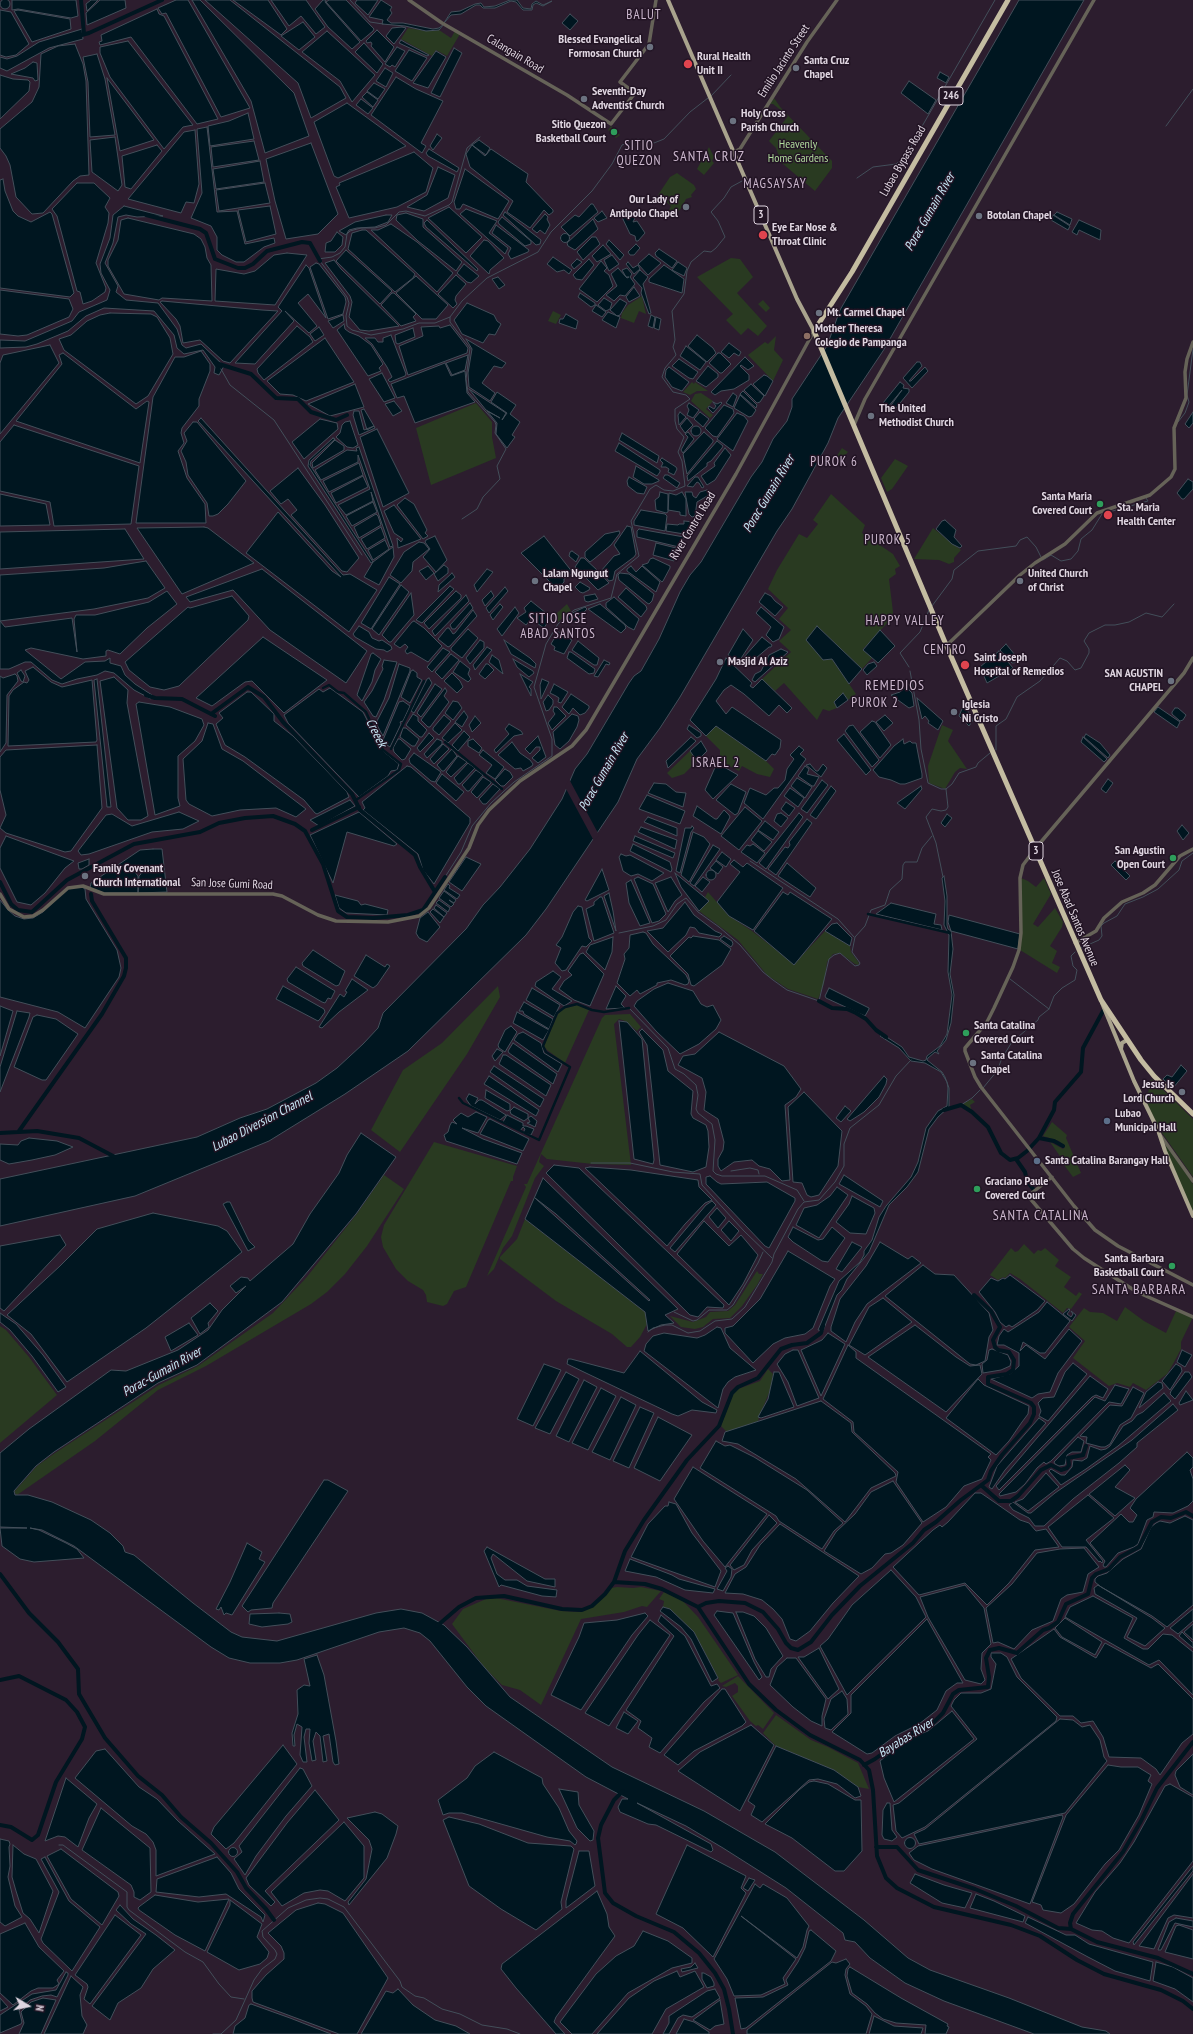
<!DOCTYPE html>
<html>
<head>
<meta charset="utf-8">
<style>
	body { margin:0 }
	#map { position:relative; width:1193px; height:2034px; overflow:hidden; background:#2c1d2e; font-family:"PT Sans Narrow",sans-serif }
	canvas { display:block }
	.north { position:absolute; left:8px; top:1986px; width:40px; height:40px; -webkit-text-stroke:3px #221424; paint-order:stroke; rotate:100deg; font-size:11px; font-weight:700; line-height:16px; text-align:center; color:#dfd5e0 }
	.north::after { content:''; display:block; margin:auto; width:14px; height:18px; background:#dfd5e0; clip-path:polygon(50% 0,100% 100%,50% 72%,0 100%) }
</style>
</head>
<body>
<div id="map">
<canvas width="1193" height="2034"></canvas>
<div class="north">N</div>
</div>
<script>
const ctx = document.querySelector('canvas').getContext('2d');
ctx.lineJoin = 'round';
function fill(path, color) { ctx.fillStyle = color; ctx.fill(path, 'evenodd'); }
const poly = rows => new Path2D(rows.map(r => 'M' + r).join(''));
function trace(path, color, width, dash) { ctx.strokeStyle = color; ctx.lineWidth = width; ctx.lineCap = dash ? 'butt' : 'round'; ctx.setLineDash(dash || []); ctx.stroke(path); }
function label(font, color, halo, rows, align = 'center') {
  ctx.font = font + ' "PT Sans Narrow",sans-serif'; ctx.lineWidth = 3; ctx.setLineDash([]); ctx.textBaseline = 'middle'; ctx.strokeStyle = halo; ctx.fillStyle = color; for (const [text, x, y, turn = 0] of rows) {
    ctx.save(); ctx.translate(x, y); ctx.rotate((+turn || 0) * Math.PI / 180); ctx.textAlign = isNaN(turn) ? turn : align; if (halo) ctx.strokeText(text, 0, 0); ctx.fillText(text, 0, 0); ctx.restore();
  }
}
fill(poly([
	[408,28,426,31,439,30,451,38,455,31,460,34,447,56,436,50,432,56,401,39],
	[774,98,781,108,832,161,832,168,815,191,777,159,779,157,776,148,769,141,788,116,773,104,770,104],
	[611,126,620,135,616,138,608,130],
	[709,147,714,157,712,161,714,163,704,175,697,169],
	[677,173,694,185,696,189,691,195,692,197,686,199,684,203,685,204,675,215,669,210,671,206,658,195,670,177],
	[731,258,740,259,753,277,737,293,767,326,758,336,748,328,741,335,726,320,733,314,697,277],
	[642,296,646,314,639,311,634,323,621,318,622,313,628,305],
	[763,300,770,308,766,312,758,304],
	[553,311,561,315,556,324,548,321],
	[776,336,774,350,783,360,773,381,748,355,765,342,768,344],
	[692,382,694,384,695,382,708,391,697,391,690,395,683,392],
	[701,393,713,401,706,409,713,415,710,418,691,401,695,394],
	[476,403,492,422,492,437,496,458,431,485,416,428],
	[842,448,848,452,841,460,836,457],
	[895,459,908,466,892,489,887,492,881,478],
	[831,494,865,525,862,533,893,554,900,566,895,569,896,574,889,579,893,612,892,618,863,649,872,658,862,669,817,626,832,659,856,694,848,700,843,694,834,702,837,708,829,711,823,709,817,720,784,683,775,691,762,679,791,652,779,641,791,630,779,619,788,608,768,589,777,570,799,534,807,538,818,524,813,520],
	[933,528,961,550,954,558,954,562,949,564,939,560,914,559],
	[567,604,571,611,558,622,557,613],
	[942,725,953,730,948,741,967,769,960,768,955,772,945,789,929,783,928,766],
	[716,726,766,761,774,769,770,777,757,774,742,766,739,771,720,761,720,750,706,736],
	[690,751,697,761,684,774,672,778,667,773],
	[1021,878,1028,881,1036,887,1044,878,1051,894,1033,924,1038,927,1055,908,1063,922,1062,927,1050,946,1057,951,1052,963,1060,967,1057,973,1020,950],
	[708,892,729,916,752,931,794,964,825,931,850,946,851,952,859,963,858,965,855,964,840,953,833,954,827,962,824,984,818,999,788,989,767,975,738,940,699,911,709,901,705,897],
	[498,986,500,997,467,1054,400,1152,371,1130,403,1070,442,1043],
	[577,1005,589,1010,565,1063,547,1050,544,1046,558,1014,563,1009],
	[630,1014,641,1027,637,1031,625,1021,619,1019,614,1024,631,1165,593,1164,547,1159,541,1154,539,1162,544,1166,535,1178,512,1236,503,1248,494,1269,487,1276,526,1187,524,1184,527,1184,602,1018,605,1015],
	[1152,1079,1193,1119,1193,1177,1160,1130,1143,1096,1149,1091,1145,1086],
	[972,1099,975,1102,970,1105,972,1111,961,1105],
	[1052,1122,1067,1135,1066,1138,1081,1173,1073,1177,1061,1161,1062,1159,1050,1142,1063,1149,1065,1147,1059,1141,1043,1136],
	[434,1142,517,1166,513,1177,513,1181,511,1181,466,1287,454,1291,447,1304,443,1306,427,1302,426,1295,423,1290,408,1281,396,1269,383,1247,381,1237,384,1225],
	[1165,1143,1193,1184,1193,1213,1166,1151],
	[384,1175,404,1189,367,1246,345,1274,327,1292,311,1304,206,1366,158,1390,95,1441,17,1495,14,1492,37,1466,55,1453,159,1385,198,1366,273,1313,306,1278,356,1215],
	[525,1219,645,1312,647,1324,640,1337,631,1347,627,1347,612,1334,556,1301,500,1259,500,1257,517,1239],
	[1024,1244,1034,1254,1038,1250,1041,1251,1045,1248,1059,1260,1055,1266,1071,1277,1064,1287,1076,1296,1079,1292,1082,1294,1071,1309,1067,1308,1063,1313,1020,1279,1010,1273,1005,1278,1003,1277,998,1280,990,1275,1011,1248,1015,1252,1018,1251],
	[757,1271,759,1274,763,1274,757,1285,742,1306,730,1318,713,1319,703,1327,695,1329,681,1327,670,1316,693,1322,706,1317,710,1312,728,1311,735,1305],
	[1125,1307,1144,1321,1166,1333,1176,1311,1193,1317,1181,1342,1181,1349,1173,1364,1167,1374,1146,1390,1133,1383,1130,1387,1117,1383,1109,1386,1073,1358,1085,1341,1069,1327,1084,1308,1090,1312,1103,1313,1117,1321],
	[0,1326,6,1330,29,1357,57,1395,0,1443],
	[768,1369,773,1374,771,1388,759,1417,758,1422,727,1432,721,1426,733,1394,738,1389,760,1381],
	[617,1587,633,1588,641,1587,661,1591,647,1607,642,1606,624,1612,581,1619,541,1705,520,1690,502,1685,484,1667,452,1624,463,1609,486,1599,496,1598,561,1611,580,1612,592,1606,611,1588],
	[664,1592,682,1600,698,1617,738,1675,721,1683,718,1680,719,1679,694,1632,670,1609,663,1607,664,1601,659,1599],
	[738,1676,774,1713,763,1729,758,1725,756,1726,750,1721,732,1696,738,1692,738,1686,735,1683,726,1687,722,1686],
	[776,1715,811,1740,828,1747,858,1763,869,1789,858,1787,834,1770,776,1746,763,1733]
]), '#293a21');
const water = poly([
	'0 4a5 5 0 1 1 10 0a5 5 0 1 1-10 0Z',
	[12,0,76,0,78,16,71,18,18,9,12,10,12,0],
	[91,0,98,0,87,11,86,4,91,0],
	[100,0,125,0,126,8,87,25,86,13,100,0],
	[176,0,188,0,250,108,221,117,166,13,162,14,158,8,176,0],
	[192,0,200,0,294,93,309,136,265,153,251,101,192,0],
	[205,0,230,0,340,87,346,98,311,118,298,83,205,0],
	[233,0,268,0,287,29,281,35,233,0],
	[271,0,306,0,325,27,316,34,301,16,289,26,271,0],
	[323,0,326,0,325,2,360,42,352,49,328,27,315,9,323,0],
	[329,0,346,0,374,29,373,31,361,41,326,2,329,0],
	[357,0,378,0,368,15,355,3,357,0],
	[381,0,392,7,390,10,392,13,387,20,391,23,403,23,433,29,439,28,444,24,439,30,426,31,405,26,382,24,383,20,369,17,381,0],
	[510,0,517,0,523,8,531,9,532,4,536,1,543,5,552,1,543,6,536,3,533,5,532,10,523,10,516,2,511,1,495,8,483,8,480,5,476,5,461,14,451,15,444,23,451,12,460,11,475,4,481,3,484,7,495,6,510,0],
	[1019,0,1084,0,883,351,838,418,828,443,792,509,777,531,680,697,660,728,637,759,618,802,546,909,526,935,408,1051,345,1094,269,1141,135,1196,0,1226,0,1179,197,1137,240,1118,267,1109,316,1083,337,1068,363,1044,378,1028,383,1013,466,929,483,905,500,887,530,849,562,799,575,769,587,754,629,683,634,676,641,671,659,639,680,592,690,575,701,562,751,477,762,462,773,439,787,421,792,407,792,399,827,346,840,310,1019,0],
	[157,9,159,14,164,16,218,119,197,124,131,37,100,45,99,42,102,41,101,35,157,9],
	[0,10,11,12,29,44,16,55,6,57,0,55,0,10],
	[18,10,70,19,71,29,32,42,14,11,18,10],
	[570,14,578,21,570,30,562,23,570,14],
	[303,22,315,37,299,50,281,36,303,22],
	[402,27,406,28,394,44,386,36,392,28,402,27],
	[82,29,83,39,49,48,7,71,0,68,0,57,7,59,17,56,39,42,82,29],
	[377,30,394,47,385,62,371,46,372,44,371,42,367,43,366,41,377,30],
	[327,31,375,75,352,102,340,81,302,52,327,31],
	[401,40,406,43,429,55,427,56,399,43,401,40],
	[128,41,193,125,183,127,164,149,110,77,100,53,100,47,128,41],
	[364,43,383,64,377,73,355,52,364,43],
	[75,44,83,64,86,81,89,175,80,176,73,181,43,213,32,214,16,197,10,165,6,156,0,148,0,129,32,102,39,87,41,54,58,46,75,44],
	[397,47,405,51,395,67,392,65,390,67,385,64,397,47],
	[454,48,462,53,440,97,431,93,454,48],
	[409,50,427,58,412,81,395,71,409,50],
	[436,51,446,57,428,88,413,83,436,51],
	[97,54,105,79,115,135,90,137,88,82,83,57,97,54],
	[33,62,37,63,38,80,35,81,33,78,11,74,25,68,33,62],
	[385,68,393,73,386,87,376,81,385,68],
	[940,72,949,77,946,83,937,78,940,72],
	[0,75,13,79,28,80,30,82,29,91,0,119,0,75],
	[396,77,416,89,443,101,421,143,426,146,422,153,371,115,396,77],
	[107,78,154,140,120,151,107,78],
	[909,81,936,100,928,114,901,93,909,81],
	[374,83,385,89,378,99,367,91,374,83],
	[367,92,378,100,373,107,362,97,367,92],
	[361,99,373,108,368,114,356,105,361,99],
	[347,103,406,146,338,178,334,176,314,122,347,103],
	[248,113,254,139,210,146,208,126,229,121,248,113],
	[207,127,217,212,237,211,245,244,274,238,275,243,264,247,244,262,236,262,222,255,217,250,217,237,211,226,191,218,202,193,197,129,207,127],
	[195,130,199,184,194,203,186,202,181,213,128,199,184,132,195,130],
	[437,134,442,138,433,150,430,146,437,134],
	[115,137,122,185,118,191,92,172,90,140,115,137],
	[479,140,490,148,486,155,472,145,479,140],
	[254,141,259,160,213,167,211,147,254,141],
	[311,143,338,214,318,234,286,239,275,201,266,159,311,143],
	[157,145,162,151,131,189,125,187,122,156,157,145],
	[472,145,485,156,491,149,528,174,526,182,553,210,553,212,549,215,544,210,530,228,507,212,513,201,470,167,466,154,472,145],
	[429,149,459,168,457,172,428,156,426,153,429,149],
	[414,152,433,168,426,192,397,207,349,218,336,187,340,185,339,183,414,152],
	[260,161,264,182,216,189,213,169,260,161],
	[438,167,455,175,448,198,424,211,407,207,427,195,438,167],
	[465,169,509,201,498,219,463,204,460,209,456,209,454,202,465,169],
	[3,179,5,191,13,211,18,216,31,222,50,212,52,214,74,293,70,297,0,288,0,180,3,179],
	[77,183,94,183,110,198,105,207,109,213,108,223,96,263,106,288,105,292,92,301,83,304,80,292,77,291,57,216,52,209,77,183],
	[265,183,270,203,219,211,216,190,265,183],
	[591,204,593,204,598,212,570,236,561,227,575,215,579,217,591,204],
	[124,206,163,216,137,217,126,215,118,217,113,243,105,263,118,286,116,292,126,300,158,303,177,329,182,345,186,348,201,344,224,366,219,375,214,373,215,367,203,350,184,354,177,348,174,335,154,311,104,308,86,316,68,331,37,344,26,347,0,348,0,340,25,341,72,321,79,312,107,300,110,290,101,273,100,264,110,238,113,215,124,206],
	[270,206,276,234,246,242,238,210,270,206],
	[449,207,482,237,466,253,428,218,449,207],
	[466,209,497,221,489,233,508,248,505,254,460,214,466,209],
	[602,211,607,218,598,222,594,218,602,211],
	[505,212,541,240,540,244,536,245,503,215,505,212],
	[626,212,630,212,635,218,633,222,637,221,645,233,638,241,636,241,635,236,630,234,621,215,626,212],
	[1057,212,1072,219,1070,225,1054,215,1057,212],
	[406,213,423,219,423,227,462,262,456,271,418,241,396,220,397,215,406,213],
	[545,214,548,217,547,219,550,225,545,234,540,230,537,233,532,229,545,214],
	[386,215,392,215,388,222,375,227,357,228,349,230,346,235,339,231,355,222,386,215],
	[1053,215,1070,226,1068,230,1051,220,1053,215],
	[502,217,531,241,531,244,525,246,499,224,498,222,502,217],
	[128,218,194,234,201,239,205,247,207,258,211,265,212,301,162,298,159,300,124,294,108,266,108,260,118,240,121,220,128,218],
	[593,219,598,229,575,250,568,246,567,243,593,219],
	[427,220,478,269,477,271,426,227,424,223,427,220],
	[1079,220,1101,230,1100,240,1079,230,1077,235,1072,232,1079,220],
	[391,224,417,242,453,273,437,292,371,230,378,230,391,224],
	[496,225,529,250,528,252,511,259,508,254,511,248,492,233,496,225],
	[362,230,366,230,415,274,413,278,395,292,348,249,352,233,362,230],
	[337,232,343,237,342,245,335,252,325,252,326,243,331,241,337,232],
	'560.5 238a4.5 4.5 0 1 1 9 0a4.5 4.5 0 1 1-9 0Z',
	[592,237,596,237,600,244,583,260,577,252,592,237],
	[484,240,488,241,504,258,490,270,489,274,470,256,484,240],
	[609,240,624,255,620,260,606,244,609,240],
	[636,244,640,248,634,255,630,255,628,252,636,244],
	[603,245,611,254,597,262,592,256,603,245],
	[659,249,677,261,672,268,656,256,655,253,659,249],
	[346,250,392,291,380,304,336,261,346,250],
	[287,253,307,255,275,305,215,301,216,269,244,274,255,271,274,255,287,253],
	[649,254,661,263,648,275,638,264,649,254],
	[612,255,619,264,609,271,604,260,612,255],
	[553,257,572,270,571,271,569,274,564,270,557,272,547,264,553,257],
	[577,259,582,262,574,269,571,265,577,259],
	[589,259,594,265,582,280,576,279,573,275,589,259],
	[334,260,341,269,399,326,369,331,360,330,349,317,352,302,350,296,325,263,334,260],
	[601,261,607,268,604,271,609,275,613,286,597,302,579,289,601,261],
	[628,262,633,268,638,265,640,269,634,274,626,264,628,262],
	[678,262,687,268,684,276,672,270,678,262],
	[316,263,319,264,345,297,346,302,343,314,328,319,310,267,316,263],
	[464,264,479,276,471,283,467,282,457,273,464,264],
	[306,265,309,268,326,318,308,294,298,303,317,326,309,333,285,311,294,321,255,364,235,363,282,311,278,307,306,265],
	[664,265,684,279,682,293,649,282,649,279,664,265],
	[618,268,627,278,629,277,626,277,622,270,627,268,632,274,630,277,635,284,625,296,620,295,614,301,606,295,617,286,611,274,618,268],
	[640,270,648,277,643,284,651,313,649,314,641,293,642,288,633,278,640,270],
	[456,275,466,284,456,296,455,300,457,304,453,308,438,294,456,275],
	[416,276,448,305,436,319,422,319,396,293,416,276],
	[498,277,505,285,499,289,492,279,498,277],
	[634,287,640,296,629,302,626,297,634,287],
	[0,290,69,299,73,309,69,317,27,335,18,336,0,334,0,290],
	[392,293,394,293,416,314,413,317,416,321,401,326,381,305,392,293],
	[580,293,595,303,595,305,591,307,578,297,580,293],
	[604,298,612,303,610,309,606,311,598,305,604,298],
	[620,299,627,303,620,315,617,316,610,310,620,299],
	[162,301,262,310,278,311,230,363,223,361,200,340,183,343,180,326,176,319,160,302,162,301],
	[467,303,494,315,497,321,501,324,495,335,489,334,483,343,462,334,454,320,467,303],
	[596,305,606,312,602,317,592,311,596,305],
	[608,312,620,317,616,328,602,320,608,312],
	[110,313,151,314,157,317,170,338,173,354,148,396,136,404,64,350,59,339,71,335,87,321,100,315,110,313],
	[566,314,578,321,576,329,559,323,560,319,563,319,566,314],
	[343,315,344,321,333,328,328,321,343,315],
	[651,315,655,317,653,328,648,326,651,315],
	[656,317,661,319,659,330,654,328,656,317],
	[344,324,345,329,349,332,359,336,371,345,383,364,379,368,381,371,368,376,337,330,344,324],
	[450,325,468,348,467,353,408,375,399,346,423,336,421,327,439,326,440,328,450,325],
	[297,326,310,337,313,342,264,380,258,373,257,369,297,326],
	[319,327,324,335,315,341,310,334,319,327],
	[413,328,415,337,398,344,396,343,395,335,413,328],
	[391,335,406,374,405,376,390,382,388,380,392,377,387,367,372,344,365,338,375,338,378,342,383,342,383,338,391,335],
	[697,335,713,348,716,353,707,362,688,346,697,335],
	[325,338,354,382,306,401,293,395,280,394,267,381,325,338],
	[466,339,506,363,502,368,494,366,482,383,495,393,490,401,469,387,468,373,472,349,466,339],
	[729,343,741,352,739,356,734,353,729,358,721,352,729,343],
	[50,345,59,363,0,434,0,363,3,355,50,345],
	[686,346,706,362,700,370,680,356,686,346],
	[201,351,210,364,210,371,199,399,199,406,182,428,181,433,184,443,178,451,187,478,205,504,206,523,136,523,153,397,175,357,184,357,201,351],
	[63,353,136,409,147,401,149,402,140,463,16,421,62,364,59,355,63,353],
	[718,353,720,353,731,364,722,373,720,373,709,363,718,353],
	[468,355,465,370,452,375,446,363,468,355],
	[745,357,754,366,748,370,741,365,740,366,749,375,749,380,734,389,721,391,715,395,711,392,745,357],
	[679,359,698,372,693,379,689,378,672,366,679,359],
	[917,362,920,362,922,366,909,381,911,381,925,367,928,371,912,388,903,378,917,362],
	[445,363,451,376,465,371,467,393,475,402,415,423,404,396,397,398,391,384,445,363],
	[708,366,718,374,718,377,706,387,696,381,708,366],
	[669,367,689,382,682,391,672,387,665,377,666,370,669,367],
	[382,373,395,398,384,402,369,379,382,373],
	[764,375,767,376,773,381,765,396,753,384,764,375],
	[900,382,904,385,903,388,909,389,909,392,892,413,889,408,902,390,887,408,883,403,900,382],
	[355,384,364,407,330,416,308,404,355,384],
	[751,384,764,396,760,402,757,403,744,390,751,384],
	[469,389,506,413,502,420,507,413,491,402,497,392,516,405,510,414,520,422,512,435,515,437,507,448,496,434,497,423,487,411,500,418,486,410,469,389],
	[743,391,757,405,756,408,740,394,743,391],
	[733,393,737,396,733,407,726,403,733,393],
	[740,395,756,410,752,416,749,417,734,408,740,395],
	[394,401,402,411,393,416,385,404,394,401],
	[713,402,717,404,721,402,722,403,713,413,708,408,709,406,714,409,716,406,713,402],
	[689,403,699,410,693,418,687,415,689,410,687,406,689,403],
	[724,405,733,409,734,413,717,437,713,436,705,428,724,405],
	[364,409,374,426,367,430,361,410,364,409],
	[354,411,359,411,364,430,374,426,375,428,359,435,353,415,354,411],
	[680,412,686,417,679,425,678,415,680,412],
	[700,412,709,419,703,427,694,419,700,412],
	[1193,412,1193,423,1189,428,1185,424,1193,412],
	[737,413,744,416,748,421,733,451,717,439,737,413],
	[201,418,343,575,350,574,377,590,349,632,246,553,278,512,332,571,341,577,198,421,201,418],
	[687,418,693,425,685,433,680,426,687,418],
	[320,419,337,423,338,429,304,459,292,442,320,419],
	[350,421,358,445,353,448,347,447,336,437,340,433,342,425,345,422,350,421],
	[193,422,197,422,246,481,228,504,218,514,213,516,209,516,207,503,188,475,186,462,181,451,187,441,184,433,193,422],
	[14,425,139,466,131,524,54,526,50,502,0,491,0,442,14,425],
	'691 431a5 5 0 1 1 10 0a5 5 0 1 1-10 0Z',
	[377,429,409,493,383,507,360,437,377,429],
	[688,432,694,439,683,453,681,450,688,437,685,434,688,432],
	[704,432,713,440,713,442,687,474,683,454,704,432],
	[622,433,659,456,657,463,619,440,622,433],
	[333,438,335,439,311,461,310,465,373,562,371,563,308,466,309,460,333,438],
	[335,440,344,446,344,450,313,468,312,463,335,440],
	[717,441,723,446,722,448,711,461,707,463,707,466,688,481,687,476,717,441],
	[619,443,660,470,660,472,657,476,615,451,619,443],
	[359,447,393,546,390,547,371,492,373,501,346,515,338,505,370,489,358,455,358,462,321,480,315,470,347,450,357,451,356,448,359,447],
	[725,448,731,455,715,480,707,485,701,476,715,466,714,463,725,448],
	[662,458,676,467,677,469,674,475,668,472,669,469,666,467,661,467,663,463,660,460,662,458],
	[359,463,363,475,329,492,323,481,359,463],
	[636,466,659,480,659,481,652,484,644,484,633,477,636,466],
	[298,468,325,505,359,558,347,572,342,571,291,515,297,510,288,499,281,504,270,491,298,468],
	[665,475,668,475,680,483,677,488,663,478,665,475],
	[363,476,368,487,336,503,331,493,363,476],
	[629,477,647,487,644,494,637,493,628,486,627,481,629,477],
	[695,477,698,477,704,487,702,488,699,483,697,482,693,487,687,486,695,477],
	[1188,479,1193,482,1193,489,1184,499,1182,499,1177,493,1188,479],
	[707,490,710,491,709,495,697,502,695,516,692,517,689,514,685,492,692,492,693,496,696,498,700,492,707,490],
	[660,492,668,494,668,512,666,513,656,510,655,500,659,497,660,492],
	[682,492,686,499,686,516,680,515,680,512,668,510,669,493,676,495,682,492],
	[0,494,46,504,50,525,0,526,0,494],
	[405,498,414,504,427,530,425,533,428,536,423,539,397,505,405,498],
	[373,502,377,512,352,526,346,516,373,502],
	[394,505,421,539,398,548,397,538,401,542,403,539,394,533,384,511,394,505],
	[641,510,665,514,667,516,665,531,634,525,634,521,641,510],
	[376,514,378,516,381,525,359,538,354,527,376,514],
	[945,520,956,530,954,537,962,546,960,548,952,544,936,529,942,521,945,520],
	[684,521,694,522,690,535,666,531,667,524,678,525,679,524,684,524,684,521],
	[627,526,631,527,636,554,634,557,615,571,613,580,609,581,601,571,614,556,620,554,614,545,627,526],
	[204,527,208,528,254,563,182,594,137,528,204,527],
	[381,527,385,538,367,549,361,539,381,527],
	[125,529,144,559,0,569,0,532,125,529],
	[639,529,684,537,683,542,679,547,637,537,637,531,639,529],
	[619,531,620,533,611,545,594,559,590,562,585,557,585,552,605,534,619,531],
	[435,536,447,560,436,572,423,557,430,549,425,542,426,540,435,536],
	[544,536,573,573,564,579,564,582,559,587,552,584,521,553,544,536],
	[385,540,389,549,373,560,368,550,385,540],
	[419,542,424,543,429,549,413,562,412,571,401,583,390,575,404,552,419,542],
	[656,543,680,549,674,561,653,555,656,543],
	[393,547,394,557,379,585,364,577,373,562,393,547],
	[572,551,579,556,576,562,569,556,570,552,572,551],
	[581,558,584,558,597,570,609,583,598,590,575,567,581,558],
	[653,558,670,566,670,568,663,581,662,582,642,565,648,563,650,559,653,558],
	[146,561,165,588,148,598,94,609,0,621,5,627,72,618,77,652,74,619,76,615,95,615,149,602,167,591,177,604,147,628,120,654,108,650,106,651,106,656,83,659,31,648,25,650,61,679,85,662,105,661,110,658,110,663,121,666,125,675,135,684,152,695,151,699,134,690,114,673,105,671,97,675,77,679,62,684,52,680,31,662,25,662,9,669,0,669,0,575,104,568,146,561],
	[444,565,448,568,448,573,438,581,434,574,444,565],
	[428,566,434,573,426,580,419,571,428,566],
	[631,566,636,572,642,566,660,582,656,592,627,571,627,569,631,566],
	[262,569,367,651,346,683,270,630,233,590,190,602,186,597,262,569],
	[487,569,493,572,477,592,474,585,487,569],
	[452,573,455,577,438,592,439,585,452,573],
	[620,573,629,574,654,594,652,601,649,604,647,603,619,580,618,575,620,573],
	[389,577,400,584,371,629,361,623,389,577],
	[580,582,590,588,589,590,583,593,580,592,575,587,580,582],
	[401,585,409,592,379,635,372,629,401,585],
	[450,586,454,589,422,623,416,620,450,586],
	[505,587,508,591,489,613,486,608,505,587],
	[626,588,646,606,647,609,641,617,618,597,626,588],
	[456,591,461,595,461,598,429,629,424,623,456,591],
	[491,591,494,596,485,606,482,600,491,591],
	[411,593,414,615,391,642,389,642,382,635,411,593],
	[765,593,771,596,775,601,783,607,775,616,759,602,765,593],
	[595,594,598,599,588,602,585,601,584,596,595,594],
	[466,595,469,601,435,636,432,631,466,595],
	[232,596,249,616,248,620,179,686,164,690,150,687,129,670,125,662,188,607,190,608,232,596],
	[614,597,639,619,634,630,628,627,606,607,606,603,614,597],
	[531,601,551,617,544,628,531,619,526,625,517,618,526,612,524,608,531,601],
	[470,603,473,608,455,629,452,629,450,625,470,603],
	[500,604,503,607,493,620,490,615,500,604],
	[600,604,625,625,626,628,621,633,588,609,600,604],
	[515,607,519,613,502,636,497,629,515,607],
	[585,607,587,609,574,623,566,616,585,607],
	[761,607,784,627,779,639,773,642,766,635,771,627,756,613,761,607],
	[473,610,477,616,450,646,448,647,438,639,447,628,449,628,453,634,455,633,473,610],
	[414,621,424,628,442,646,428,662,411,652,407,654,405,651,408,647,405,644,400,648,394,644,412,622,414,621],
	[359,626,369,632,372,638,379,641,382,640,391,646,392,649,387,652,384,650,376,649,355,637,353,634,359,626],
	[817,626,862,669,849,684,832,659,823,660,806,640,817,626],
	[468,629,478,638,462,658,451,650,451,648,468,629],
	[743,629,753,640,738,663,728,655,743,629],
	[880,630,895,646,878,663,863,650,880,630],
	[558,632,572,640,564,654,554,650,555,647,551,644,558,632],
	[263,637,327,680,284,713,252,681,245,682,212,706,196,698,263,637],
	[762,637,772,645,771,647,769,647,749,664,744,657,762,637],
	[480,640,484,642,484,648,470,664,466,658,480,640],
	[504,640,530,658,536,664,535,668,511,654,504,640],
	[578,641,599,658,597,665,594,665,572,650,578,641],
	[1006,644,1020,661,1020,662,1012,663,1000,650,1006,644],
	[487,647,492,650,475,670,473,665,487,647],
	[443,648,450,652,432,672,427,667,443,648],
	[781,649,788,652,755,682,752,680,755,674,761,671,769,655,781,649],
	[999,651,1013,668,987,683,980,667,999,651],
	[569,652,571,652,595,669,594,673,589,674,567,658,569,652],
	[373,653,381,659,375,670,372,682,362,701,357,695,371,654,373,653],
	[451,654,459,660,442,679,435,672,451,654],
	[492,655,499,660,503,674,489,662,492,655],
	[726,658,752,683,750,686,753,688,762,679,792,708,787,713,779,705,769,716,744,694,731,685,724,690,716,701,726,714,732,707,781,740,780,748,775,755,772,754,766,761,716,726,706,736,690,720,716,679,726,658],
	[513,659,533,671,534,673,529,677,517,667,513,659],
	[384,660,397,662,384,700,376,717,373,716,364,702,372,691,383,669,382,666,384,660],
	[604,660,610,663,609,665,606,664,598,677,594,676,604,660],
	[460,661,470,669,468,674,471,679,468,682,453,672,460,661],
	[874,662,877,666,867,675,863,670,868,664,874,662],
	[399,664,410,668,410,671,383,736,377,725,377,721,389,698,399,664],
	[486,664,488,664,494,670,485,679,479,674,486,664],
	[33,667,51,682,62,687,92,680,97,740,96,742,8,746,9,696,13,690,24,682,27,683,29,680,25,671,33,667],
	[21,670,25,676,23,682,21,681,17,673,21,670],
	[413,670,417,673,417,677,422,680,410,703,401,697,411,671,413,670],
	[452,673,460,681,463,687,457,693,444,681,452,673],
	[15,674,17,676,18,681,7,695,6,743,0,752,0,676,3,678,15,674],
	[520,674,533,682,529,687,531,689,531,696,520,674],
	[114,677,128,690,127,703,148,816,141,820,128,820,117,808,100,681,114,677],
	[429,678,432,683,414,713,411,711,427,679,429,678],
	[97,679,111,807,107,807,94,680,97,679],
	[542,679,549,682,541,699,540,685,542,679],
	[435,684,442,689,421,717,417,713,435,684],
	[554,684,568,692,561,703,558,702,559,698,556,696,550,693,554,684],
	[909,684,911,689,909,690,912,693,914,706,909,708,891,695,900,692,909,684],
	[330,688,363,712,383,751,399,764,397,770,391,771,388,776,359,797,288,723,284,715,319,689,323,692,330,688],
	[445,688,447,691,444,696,449,702,430,727,428,727,421,720,445,688],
	[247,692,251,692,274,714,274,721,293,736,325,769,347,792,349,797,317,814,315,813,304,800,245,757,225,745,216,724,223,718,219,713,247,692],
	[843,693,848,700,837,708,834,702,843,693],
	[571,694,589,706,589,708,585,713,580,715,573,708,569,714,562,707,571,694],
	[548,695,553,700,553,704,549,710,546,711,543,702,548,695],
	[917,698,943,721,938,730,928,723,929,721,925,716,922,719,917,698],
	[403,701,410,706,403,721,400,722,401,724,390,747,384,743,383,740,399,702,403,701],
	[453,701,458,702,462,708,453,720,445,713,453,701],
	[139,702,170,707,202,719,204,725,195,741,178,756,178,798,180,806,155,815,136,704,139,702],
	[964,704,973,720,969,726,959,716,964,704],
	[554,707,557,707,566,716,552,730,548,723,555,714,553,711,554,707],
	[1158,707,1180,722,1177,728,1154,712,1158,707],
	[1175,708,1178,708,1186,715,1183,720,1180,721,1172,714,1172,712,1175,708],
	[464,711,468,717,462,727,455,722,464,711],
	[413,714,418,717,418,721,427,730,422,737,420,737,406,725,413,714],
	[572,714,578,716,579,720,577,727,569,741,560,749,555,745,553,732,572,714],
	[444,715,451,721,439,735,433,730,433,728,444,715],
	[885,715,893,723,884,731,876,722,885,715],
	[475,716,481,723,472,732,469,725,475,716],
	[872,721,875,722,891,745,880,758,860,732,872,721],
	[208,723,213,724,222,749,243,761,306,809,296,817,276,808,240,810,212,816,189,804,186,800,183,759,202,741,208,723],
	[455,723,462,730,448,743,442,738,455,723],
	[509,724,521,731,523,734,514,736,496,753,494,750,509,734,505,729,509,724],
	[689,725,701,733,701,736,697,738,687,729,689,725],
	[849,726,853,725,879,760,872,767,845,731,849,726],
	[403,728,406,728,419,739,415,746,412,746,400,737,403,728],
	[464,731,470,737,458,751,452,745,464,731],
	[429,733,434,738,420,752,417,748,429,733],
	[844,734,871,770,866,775,837,740,844,734],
	[1086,734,1100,743,1110,755,1108,758,1084,737,1086,734],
	[538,736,546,757,538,763,532,758,540,750,540,747,536,747,530,754,525,749,538,736],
	[691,737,696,741,668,768,666,761,691,737],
	[1083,737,1107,759,1104,762,1081,742,1083,737],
	[398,739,400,739,411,749,405,759,402,760,394,752,393,748,398,739],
	[437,739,442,741,442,744,427,758,424,754,437,739],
	[473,739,482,748,479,753,468,746,468,741,473,739],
	[903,739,904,744,910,741,912,743,916,743,922,774,922,778,905,784,900,784,891,780,879,777,873,770,894,746,903,739],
	[701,741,707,751,697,761,690,751,701,741],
	[512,742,520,753,530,760,533,764,532,766,523,771,521,768,515,769,498,755,512,742],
	[443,744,449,749,434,764,430,759,443,744],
	[97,745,102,808,71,851,65,852,6,833,0,828,6,815,0,790,0,757,6,750,97,745],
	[799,746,804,750,800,754,806,759,763,819,744,803,749,790,750,788,766,795,774,788,778,788,785,780,787,769,794,759,790,755,799,746],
	[452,749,457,756,444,771,442,771,437,765,452,749],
	[483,750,504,767,495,779,486,773,492,765,479,755,483,750],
	[414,753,441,772,435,782,431,781,410,763,409,759,414,753],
	[458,756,467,762,451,777,446,772,458,756],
	[468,763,475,768,460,784,458,784,454,778,468,763],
	[717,763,738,775,713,799,705,790,717,763],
	[810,764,816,771,818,771,823,764,827,768,821,777,806,765,810,764],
	[407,766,411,767,470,818,470,823,434,884,423,870,418,854,363,810,365,808,362,802,407,766],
	[805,766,809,769,807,774,819,777,814,786,812,786,798,776,805,766],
	[505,769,510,772,513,777,504,786,501,786,495,780,505,769],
	[476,770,483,775,469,791,467,791,462,785,476,770],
	[442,774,464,792,456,801,436,783,442,774],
	[483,777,491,782,491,783,477,798,471,792,483,777],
	[797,778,812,787,805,798,791,786,797,778],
	[1108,779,1113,783,1106,793,1101,789,1108,779],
	[822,780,828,785,807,813,801,809,822,780],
	[654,783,666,784,676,792,686,793,683,807,648,793,654,783],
	[493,784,500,789,486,804,483,804,479,799,493,784],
	[731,784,746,792,738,813,735,815,716,800,731,784],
	[831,786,836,791,816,819,810,815,831,786],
	[921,786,922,789,905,809,897,803,921,786],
	[790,788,804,798,798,807,784,796,790,788],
	[647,795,685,811,680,824,639,809,647,795],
	[350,800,355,806,319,826,310,820,350,800],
	[786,802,795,808,789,816,781,809,786,802],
	[697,806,715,819,717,819,724,810,729,815,730,817,721,834,693,816,697,806],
	[745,807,762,821,739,850,721,836,745,807],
	[179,812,199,821,183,829,152,832,89,854,81,855,78,851,106,815,112,814,132,826,179,812],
	[359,812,397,844,394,846,347,832,333,883,310,835,359,812],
	[781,813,788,818,781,827,774,821,777,814,781,813],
	[799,813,803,817,766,869,759,863,799,813],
	[947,814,952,818,945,827,941,823,947,814],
	[648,817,677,828,677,836,644,822,648,817],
	[807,819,812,823,776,875,768,869,785,847,788,848,790,845,789,842,807,819],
	[765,821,779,832,773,840,758,830,765,821],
	[1182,825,1189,833,1183,840,1177,831,1182,825],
	[692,826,694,828,691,832,680,873,676,871,685,828,691,828,692,826],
	[641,827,677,840,675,849,638,832,641,827],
	[758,831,772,842,764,851,751,840,758,831],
	[693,832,704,837,710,844,689,882,681,875,693,832],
	[6,836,74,861,65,868,45,893,31,905,17,902,0,868,0,848,6,836],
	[635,836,675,853,673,858,633,841,635,836],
	[633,844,670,862,672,869,671,872,630,851,633,844],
	[753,844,765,853,757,863,741,852,747,845,750,846,753,844],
	[713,845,720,849,694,886,690,883,713,845],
	[153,849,162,849,167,892,138,893,139,876,141,874,140,870,135,872,138,876,138,893,104,893,90,888,91,883,140,850,153,849],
	[722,852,731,859,726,867,716,860,722,852],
	[621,854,626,856,630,855,664,873,652,881,638,874,631,876,623,871,619,857,621,854],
	[466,857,481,864,462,891,449,882,466,857],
	[89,859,89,865,82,869,79,869,78,863,89,859],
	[734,860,743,867,747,863,783,888,753,930,729,916,717,902,740,872,730,864,734,860],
	[716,861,723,867,718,874,710,868,716,861],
	[1115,861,1130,876,1126,880,1111,865,1115,861],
	[787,863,816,888,810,897,778,876,787,863],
	[602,869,609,890,587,901,585,900,602,869],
	'706 875a5 5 0 1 1 10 0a5 5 0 1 1-10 0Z',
	[675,873,709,901,699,911,681,887,675,873],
	[944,876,947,896,947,925,948,929,951,931,948,922,949,915,1020,934,1018,949,951,931,953,949,950,974,954,995,951,1023,946,1040,937,1051,939,1054,935,1052,928,1058,927,1060,942,1072,945,1077,949,1088,949,1107,938,1117,929,1129,918,1172,907,1187,889,1205,869,1252,847,1279,842,1290,837,1295,823,1331,818,1330,839,1281,860,1262,864,1255,864,1251,872,1240,879,1217,886,1206,911,1177,918,1162,926,1128,938,1111,947,1106,948,1088,947,1082,941,1072,925,1063,911,1061,899,1048,880,1036,882,1034,902,1047,909,1057,923,1061,926,1060,927,1056,940,1046,947,1034,952,995,948,972,949,935,944,925,945,901,942,878,944,876],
	[638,877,653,884,666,914,659,921,652,923,634,879,638,877],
	[671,877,682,895,675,901,668,912,655,883,671,877],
	[703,877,710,882,702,892,695,886,703,877],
	[631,880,650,923,640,926,629,903,626,883,631,880],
	[448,884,450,886,449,888,460,895,457,899,444,890,448,884],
	[82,887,85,889,86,899,117,950,121,968,119,977,85,1028,58,1012,0,997,0,900,8,910,15,916,24,919,33,918,43,912,68,888,82,887],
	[444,891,456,900,454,903,449,900,454,904,451,907,439,898,444,891],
	[783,892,788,895,790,892,832,919,794,965,754,931,783,892],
	[609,893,613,911,616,931,604,896,609,893],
	[335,895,358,901,361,905,365,904,388,910,387,915,346,913,339,908,335,895],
	[600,897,602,897,614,933,594,941,586,909,594,905,594,902,600,897],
	[439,900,450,908,448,912,436,903,439,900],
	[685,902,694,915,715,931,722,934,719,937,699,933,695,928,690,927,686,935,668,952,647,931,663,928,685,902],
	[891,903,936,914,934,924,941,925,942,930,876,914,891,903],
	[436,905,447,913,444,917,434,908,436,905],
	[578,906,582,907,589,938,592,941,586,947,582,946,566,970,562,971,555,963,561,948,556,945,562,937,573,912,578,906],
	[433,909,444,917,440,923,430,912,433,909],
	[428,912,440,927,427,942,419,938,416,933,420,918,428,912],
	[837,923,852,938,850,946,825,931,832,924,837,923],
	[643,932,646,933,653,944,686,975,689,981,688,984,685,985,671,980,657,983,657,985,640,994,637,990,630,996,617,983,625,959,624,954,629,948,630,935,643,932],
	[693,936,719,940,731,949,722,965,694,986,691,985,688,974,670,956,689,937,691,938,693,936],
	[724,936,732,941,733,944,731,947,720,939,724,936],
	[613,937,612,952,605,970,586,952,590,945,613,937],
	[313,950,345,971,339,985,336,986,303,966,302,963,313,950],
	[583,953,604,974,590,1006,574,1000,559,989,564,981,572,975,568,971,580,954,583,953],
	[366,955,385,967,387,964,390,966,377,985,373,988,354,976,366,955],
	[296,967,335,991,331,999,328,998,325,1003,322,1002,288,982,287,979,296,967],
	[553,971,561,977,552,989,572,1001,564,1006,535,986,536,982,553,971],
	[352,979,368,990,339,1012,322,1028,319,1027,340,994,344,997,347,992,345,991,352,979],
	[668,983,693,991,701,1004,707,1007,713,1005,721,1020,716,1029,699,1044,680,1054,656,1031,634,1006,637,1001,654,989,668,983],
	[283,986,324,1009,325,1012,320,1019,318,1021,276,999,283,986],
	[616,986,626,996,621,1004,625,1008,606,1009,616,986],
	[532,988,560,1005,554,1017,526,1000,532,988],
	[829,988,869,1008,869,1009,865,1016,826,998,825,996,829,988],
	[524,1002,553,1019,549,1029,524,1014,523,1011,519,1011,524,1002],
	[0,1006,13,1011,0,1056,0,1006],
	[17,1011,30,1013,29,1017,0,1092,0,1067,17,1011],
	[517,1012,549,1030,543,1040,513,1023,517,1012],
	[37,1015,56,1019,78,1034,46,1080,42,1080,14,1067,33,1017,37,1015],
	[619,1021,627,1022,642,1039,654,1160,653,1164,634,1159,619,1021],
	[511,1026,517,1032,505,1052,499,1048,498,1045,505,1030,511,1026],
	[642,1029,663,1050,668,1071,693,1091,691,1114,693,1118,706,1125,708,1131,709,1147,706,1167,693,1172,660,1165,647,1045,639,1032,642,1029],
	[523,1032,541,1043,544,1053,562,1064,558,1072,514,1040,518,1034,523,1032],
	[719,1032,784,1066,801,1089,796,1097,785,1105,790,1180,782,1181,770,1169,759,1166,752,1160,734,1162,721,1171,718,1166,718,1159,723,1150,724,1142,718,1119,704,1110,706,1092,702,1078,678,1065,683,1056,695,1054,719,1032],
	[513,1043,557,1074,553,1084,509,1053,508,1051,513,1043],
	[497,1049,503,1052,495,1061,492,1056,497,1049],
	[503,1055,506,1055,551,1085,546,1096,499,1064,503,1055],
	[1181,1065,1187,1071,1173,1088,1163,1079,1167,1075,1172,1077,1181,1065],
	[494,1066,544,1099,540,1107,490,1072,494,1066],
	[489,1076,539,1110,536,1116,484,1084,489,1076],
	[884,1076,887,1079,886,1084,879,1097,864,1112,850,1121,847,1119,884,1076],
	[486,1090,510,1104,510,1110,507,1111,485,1098,486,1090],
	[804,1092,842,1131,838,1166,819,1195,811,1197,807,1195,802,1183,793,1182,788,1107,804,1092],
	[469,1094,478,1098,475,1104,479,1100,482,1100,506,1115,500,1120,471,1106,466,1099,469,1094],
	[845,1106,851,1111,841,1122,836,1118,845,1106],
	[514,1107,528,1114,528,1118,531,1116,537,1121,535,1127,527,1123,530,1122,528,1118,524,1121,511,1114,510,1111,514,1107],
	[476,1112,487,1117,478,1133,462,1128,483,1139,522,1153,517,1164,446,1141,444,1135,448,1132,450,1125,452,1122,457,1124,453,1120,455,1118,461,1113,468,1117,476,1112],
	[507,1115,523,1123,523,1126,526,1126,534,1129,531,1135,523,1133,525,1129,523,1127,520,1131,503,1122,507,1115],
	[490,1119,529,1139,523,1151,480,1134,488,1120,490,1119],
	[361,1133,396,1157,356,1214,282,1302,197,1365,158,1383,54,1452,36,1466,14,1491,15,1495,28,1495,52,1502,91,1520,110,1533,123,1546,125,1552,134,1555,193,1603,231,1632,242,1637,277,1641,376,1613,401,1609,422,1613,444,1625,467,1647,510,1697,612,1767,704,1811,775,1852,864,1920,908,1958,930,1970,1009,1998,1082,2027,1106,2031,1110,2034,1034,2034,944,2001,905,1983,870,1958,855,1942,845,1940,843,1933,786,1888,723,1848,686,1826,637,1803,711,1844,713,1850,711,1852,656,1825,648,1824,620,1812,618,1807,622,1799,628,1799,586,1777,486,1706,467,1687,430,1641,420,1633,404,1628,379,1632,297,1660,280,1663,250,1663,229,1658,211,1647,74,1546,42,1530,30,1528,39,1530,66,1543,77,1549,84,1558,34,1562,20,1559,2,1546,0,1528,27,1528,0,1527,0,1453,29,1429,111,1370,126,1371,178,1350,208,1330,222,1310,246,1286,236,1293,230,1286,241,1277,248,1278,250,1281,293,1244,310,1214,339,1173,347,1155,361,1133],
	[29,1138,57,1141,73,1147,55,1155,32,1160,9,1164,0,1160,0,1144,18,1145,21,1141,29,1138],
	[554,1165,579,1168,724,1305,723,1308,707,1307,698,1317,690,1315,546,1173,554,1165],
	[590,1167,631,1170,698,1180,699,1187,712,1200,705,1203,685,1224,667,1246,585,1168,590,1167],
	[844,1175,883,1201,880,1207,839,1184,844,1175],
	[710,1176,717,1182,721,1184,767,1182,795,1198,795,1201,769,1248,765,1246,706,1184,706,1177,710,1176],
	[543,1178,678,1309,665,1315,674,1323,661,1325,648,1331,645,1312,525,1219,543,1178],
	[535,1198,556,1214,650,1300,649,1301,535,1198],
	[837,1187,848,1195,819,1238,796,1225,804,1208,817,1205,830,1196,837,1187],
	[852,1196,874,1208,875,1213,866,1234,850,1233,836,1222,849,1204,852,1196],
	[712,1201,716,1205,675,1252,670,1248,706,1205,712,1201],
	[227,1202,230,1202,249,1241,255,1247,248,1251,223,1204,227,1202],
	[717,1208,726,1218,718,1228,709,1217,717,1208],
	[153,1213,218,1226,227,1231,242,1252,146,1328,67,1382,31,1334,7,1315,60,1266,97,1229,153,1213],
	[704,1221,729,1246,741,1235,758,1255,743,1284,729,1305,677,1254,704,1221],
	[729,1221,739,1231,731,1241,721,1230,729,1221],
	[793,1227,818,1240,823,1239,832,1227,845,1238,828,1262,822,1261,793,1242,788,1237,793,1227],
	[60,1235,66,1245,4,1311,0,1308,0,1246,60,1235],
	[852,1242,862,1247,842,1272,836,1269,852,1242],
	[880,1242,908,1259,912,1256,921,1263,867,1304,855,1322,846,1342,831,1331,831,1327,840,1299,866,1266,880,1242],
	[788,1251,835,1279,830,1286,813,1328,805,1334,785,1338,773,1344,753,1363,725,1333,725,1328,733,1326,760,1299,788,1251],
	[923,1265,935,1274,954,1275,989,1313,993,1330,989,1337,985,1361,976,1365,970,1364,885,1296,923,1265],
	[1010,1275,1045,1301,1037,1310,1012,1327,1009,1325,1006,1327,1000,1322,995,1312,979,1292,991,1278,998,1281,1003,1278,1005,1279,1010,1275],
	[883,1298,912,1322,865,1355,849,1345,869,1307,883,1298],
	[1047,1302,1070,1321,1045,1353,1040,1353,1023,1342,1020,1351,1026,1345,1045,1359,1069,1329,1082,1341,1058,1373,1050,1392,1038,1394,1032,1398,991,1379,1010,1374,1019,1366,1019,1353,1004,1345,997,1345,999,1336,1004,1329,1008,1332,1039,1312,1047,1302],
	[210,1303,218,1311,208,1323,209,1327,200,1334,191,1318,210,1303],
	[1069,1309,1070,1310,1067,1314,1071,1317,1073,1314,1071,1311,1076,1315,1072,1321,1063,1314,1069,1309],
	[0,1313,16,1324,43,1355,66,1387,58,1392,32,1356,10,1330,0,1322,0,1313],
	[189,1323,198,1335,171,1351,165,1337,189,1323],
	[915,1325,956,1357,970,1366,980,1365,982,1374,946,1412,868,1357,915,1325],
	[717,1327,721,1328,730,1348,756,1370,735,1377,728,1382,723,1389,718,1408,644,1351,646,1344,653,1336,664,1333,697,1338,705,1335,717,1327],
	[828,1333,845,1344,821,1396,801,1350,822,1340,828,1333],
	[848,1345,856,1352,856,1358,991,1454,988,1457,991,1460,982,1479,964,1486,946,1507,923,1522,896,1482,898,1472,854,1432,853,1422,823,1399,848,1345],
	[992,1349,1008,1355,1011,1362,1010,1366,1001,1370,983,1373,982,1364,987,1360,989,1350,992,1349],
	[793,1350,798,1350,819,1398,797,1406,788,1382,777,1364,785,1354,793,1350],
	[1182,1350,1192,1355,1185,1367,1177,1362,1182,1350],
	[640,1351,702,1402,717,1410,716,1413,692,1410,678,1416,672,1414,567,1364,568,1359,571,1359,624,1373,640,1351],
	[1073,1363,1087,1374,1048,1421,1039,1416,1041,1411,1038,1403,1043,1398,1054,1397,1065,1372,1073,1363],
	[544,1364,561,1370,533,1426,517,1419,544,1364],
	[1176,1364,1181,1367,1182,1371,1170,1390,1162,1381,1176,1364],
	[566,1372,579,1379,550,1434,535,1428,566,1372],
	[774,1372,779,1372,794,1407,761,1418,758,1417,768,1399,774,1372],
	[1185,1372,1189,1372,1192,1377,1175,1399,1170,1394,1171,1391,1185,1372],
	[1090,1376,1108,1389,1103,1398,1096,1395,1092,1397,999,1490,996,1486,1090,1376],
	[978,1379,984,1385,1029,1406,1028,1414,1022,1422,1009,1441,996,1455,946,1418,978,1379],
	[584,1380,597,1387,569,1442,556,1436,584,1380],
	[1158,1382,1162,1383,1163,1388,1139,1408,1146,1392,1158,1382],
	[1115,1385,1129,1389,1121,1404,1109,1402,1106,1405,1051,1461,1046,1464,1044,1462,1037,1468,1025,1484,1016,1492,1000,1496,999,1494,1095,1397,1105,1401,1115,1385],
	[1133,1387,1144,1393,1131,1418,1120,1425,1110,1444,1105,1447,1101,1447,1086,1443,1087,1437,1080,1436,1110,1405,1122,1406,1133,1387],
	[601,1388,616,1396,588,1450,572,1443,601,1388],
	[1186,1391,1193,1400,1180,1405,1179,1403,1186,1391],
	[1164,1393,1171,1401,1118,1446,1086,1469,1061,1485,1049,1471,1051,1469,1061,1475,1065,1475,1072,1467,1073,1460,1082,1461,1087,1458,1090,1446,1101,1450,1106,1449,1110,1446,1123,1426,1132,1421,1137,1415,1143,1412,1164,1393],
	[621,1397,636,1405,610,1460,592,1452,621,1397],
	[821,1401,851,1423,852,1432,895,1473,896,1476,871,1488,845,1522,796,1479,738,1444,722,1441,725,1432,821,1401],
	[1173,1404,1178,1410,1137,1443,1137,1447,1119,1463,1073,1499,1044,1526,1035,1526,1029,1518,1013,1510,1009,1505,1013,1502,1028,1513,1031,1513,1055,1493,1132,1440,1173,1404],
	[640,1407,654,1413,629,1468,613,1461,640,1407],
	[658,1417,692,1435,660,1481,634,1468,658,1417],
	[1039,1418,1046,1423,1005,1470,992,1489,989,1487,997,1466,1039,1418],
	[1078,1437,1084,1441,1081,1452,1072,1452,1067,1455,1065,1465,1059,1466,1055,1464,1054,1462,1078,1437],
	[716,1441,725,1446,730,1445,754,1457,807,1490,843,1523,834,1531,822,1549,779,1521,776,1516,700,1468,716,1441],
	[1187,1452,1193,1458,1193,1467,1190,1470,1193,1479,1193,1501,1188,1506,1173,1513,1154,1512,1153,1517,1147,1520,1138,1544,1134,1547,1118,1553,1106,1567,1104,1567,1103,1565,1105,1561,1090,1543,1092,1541,1121,1514,1129,1522,1133,1522,1137,1515,1130,1508,1136,1499,1187,1452],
	[1125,1465,1130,1470,1115,1487,1135,1498,1115,1516,1089,1494,1125,1465],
	[693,1467,767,1514,725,1567,703,1541,674,1499,693,1467],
	[1046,1473,1059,1487,1028,1511,1015,1502,1023,1499,1046,1473],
	[324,1480,328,1480,348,1491,273,1603,272,1608,251,1610,248,1612,242,1606,324,1480],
	[893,1481,922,1523,903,1545,891,1553,885,1554,872,1568,861,1574,824,1551,836,1532,855,1514,871,1492,893,1481],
	[975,1493,981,1493,1020,1520,1029,1523,1036,1531,1046,1529,1059,1547,1035,1550,1009,1583,987,1605,965,1583,919,1595,893,1567,933,1530,940,1525,942,1527,948,1522,975,1493],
	[1088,1495,1114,1518,1086,1540,1103,1561,1102,1563,1100,1561,1099,1562,1086,1547,1062,1547,1048,1527,1088,1495],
	[669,1502,676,1504,692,1533,721,1571,715,1587,631,1557,648,1524,665,1506,668,1506,669,1502],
	[769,1515,777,1523,752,1550,744,1565,734,1570,730,1565,769,1515],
	[1185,1516,1193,1520,1193,1605,1167,1627,1152,1616,1101,1587,1095,1582,1095,1579,1098,1576,1107,1573,1123,1559,1141,1549,1151,1527,1156,1523,1160,1521,1170,1523,1185,1516],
	[780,1524,859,1576,833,1603,810,1631,796,1641,790,1639,782,1619,773,1609,762,1600,743,1594,725,1593,735,1574,746,1567,760,1545,780,1524],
	[247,1543,262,1552,259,1559,265,1562,232,1615,226,1613,224,1615,221,1607,219,1610,216,1609,230,1582,247,1543],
	[487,1547,545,1579,555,1579,555,1587,527,1581,493,1554,491,1558,497,1574,505,1580,517,1580,527,1586,557,1590,556,1597,542,1596,501,1585,499,1587,484,1551,487,1547],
	[1084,1548,1099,1567,1088,1574,1083,1592,1067,1595,1061,1599,1053,1621,1032,1630,1014,1649,998,1642,993,1643,986,1608,1012,1584,1037,1553,1060,1549,1084,1548],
	[630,1559,672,1575,679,1579,715,1589,713,1593,685,1590,656,1577,625,1571,630,1559],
	[728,1566,732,1569,731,1577,723,1591,717,1589,727,1571,725,1568,728,1566],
	[891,1570,916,1597,926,1617,847,1695,820,1646,828,1639,852,1605,891,1570],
	[965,1585,984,1608,991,1644,982,1653,981,1669,985,1680,981,1684,965,1680,928,1617,920,1597,965,1585],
	[1098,1585,1152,1618,1165,1628,1145,1646,1127,1637,1137,1618,1095,1594,1094,1588,1098,1585],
	[1093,1596,1133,1618,1124,1638,1143,1649,1148,1649,1163,1634,1172,1635,1193,1652,1193,1695,1159,1660,1149,1665,1065,1617,1070,1607,1093,1596],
	[663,1607,670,1609,694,1632,718,1678,712,1682,691,1639,681,1627,660,1611,663,1607],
	[1193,1609,1193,1621,1178,1634,1170,1628,1193,1609],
	[717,1611,733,1613,754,1662,762,1677,759,1680,714,1615,717,1611],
	[736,1612,743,1612,754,1616,766,1628,783,1656,771,1669,769,1677,766,1677,755,1659,736,1612],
	[279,1613,290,1614,292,1622,288,1624,262,1627,249,1624,250,1614,279,1613],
	[645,1613,648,1616,632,1635,581,1710,551,1695,579,1637,584,1623,617,1620,645,1613],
	[661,1615,685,1636,711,1686,717,1684,720,1688,704,1702,660,1753,649,1747,652,1738,638,1728,641,1721,626,1710,674,1636,658,1621,661,1615],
	[1065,1618,1102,1642,1095,1655,1062,1637,1055,1628,1065,1618],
	[927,1619,963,1683,957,1683,946,1691,937,1710,919,1724,895,1736,872,1753,867,1754,832,1732,851,1713,851,1695,927,1619],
	[650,1620,670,1635,609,1726,585,1713,638,1635,650,1620],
	[1193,1624,1193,1640,1184,1632,1193,1624],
	[1054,1629,1060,1637,1096,1658,1105,1643,1151,1668,1158,1664,1193,1699,1193,1734,1182,1743,1160,1775,1156,1769,1141,1758,1109,1757,1103,1737,1093,1721,1081,1723,1073,1716,1060,1716,1021,1678,1011,1659,1054,1629],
	[1182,1632,1192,1642,1193,1642,1193,1648,1179,1636,1182,1632],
	[819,1648,839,1689,828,1699,798,1657,804,1657,819,1648],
	[991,1653,1001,1653,1007,1657,1017,1677,1057,1717,1056,1721,925,1827,902,1838,896,1831,893,1805,899,1803,977,1739,951,1706,954,1700,961,1693,981,1693,991,1689,996,1664,991,1657,991,1653],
	[317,1655,324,1675,336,1741,339,1764,335,1765,333,1762,329,1734,323,1736,327,1761,323,1762,320,1736,316,1732,313,1741,316,1760,312,1761,309,1743,310,1729,306,1729,304,1737,307,1762,303,1762,300,1755,302,1727,297,1724,294,1735,295,1746,293,1746,292,1733,298,1714,297,1690,304,1685,310,1686,304,1659,317,1655],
	[787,1658,796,1658,826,1699,822,1716,822,1726,811,1721,793,1707,770,1685,777,1667,787,1658],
	[722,1689,725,1689,746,1722,742,1726,694,1751,678,1765,664,1755,722,1689],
	[842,1691,847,1699,848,1714,831,1730,825,1728,824,1719,831,1699,842,1691],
	[952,1711,974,1739,894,1802,884,1778,880,1761,907,1739,928,1731,952,1711],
	[624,1712,638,1721,628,1734,616,1728,624,1712],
	[1060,1719,1073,1720,1082,1727,1090,1725,1100,1740,1104,1757,1107,1761,1065,1813,919,1844,914,1834,925,1829,1060,1719],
	[751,1725,774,1745,740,1811,678,1771,700,1752,751,1725],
	[283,1745,297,1764,234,1843,226,1849,211,1834,214,1827,283,1745],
	[776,1746,834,1770,858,1787,861,1796,855,1798,837,1784,818,1779,809,1780,762,1822,751,1815,755,1806,748,1801,776,1746],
	[105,1749,139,1787,157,1799,178,1821,215,1854,156,1876,156,1850,153,1842,146,1834,132,1826,75,1778,96,1751,105,1749],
	[494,1752,542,1778,543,1784,559,1808,569,1831,577,1841,576,1844,575,1845,570,1841,547,1837,462,1813,449,1813,443,1815,438,1800,467,1778,475,1766,494,1752],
	[1193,1754,1193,1795,1180,1787,1175,1775,1176,1771,1193,1754],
	[1108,1765,1121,1767,1138,1767,1151,1775,1148,1781,1152,1784,1139,1815,1119,1850,1105,1864,1074,1904,1061,1913,1043,1910,1041,1905,1032,1902,1066,1815,1108,1765],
	[300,1768,303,1769,312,1786,286,1816,256,1856,245,1875,234,1859,242,1852,239,1846,300,1768],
	[66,1778,97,1804,89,1818,78,1847,65,1837,58,1836,45,1841,66,1778],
	[814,1781,828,1784,855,1800,861,1800,862,1851,844,1871,835,1871,792,1838,765,1824,799,1790,809,1782,814,1781],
	[1170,1784,1193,1797,1193,1861,1129,1943,1113,1938,1102,1931,1092,1930,1076,1923,1095,1892,1120,1863,1134,1842,1165,1786,1170,1784],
	[559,1789,578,1792,579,1805,594,1831,593,1840,590,1841,577,1828,559,1789],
	[315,1790,339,1820,265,1891,275,1902,271,1906,249,1885,246,1878,287,1823,315,1790],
	[887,1803,890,1803,892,1830,897,1837,892,1841,884,1839,882,1835,883,1810,887,1803],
	[101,1808,150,1848,151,1892,140,1900,134,1897,134,1892,131,1885,82,1850,101,1808],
	[375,1812,382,1814,398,1826,396,1834,387,1858,349,1905,348,1902,366,1879,372,1849,369,1840,347,1818,375,1812],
	[1062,1815,1063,1817,1030,1904,932,1869,914,1860,909,1853,918,1846,1062,1815],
	[449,1817,479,1824,528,1843,571,1846,574,1849,561,1902,562,1909,536,1930,501,1909,469,1886,443,1820,449,1817],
	[344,1822,364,1846,364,1878,345,1901,328,1891,320,1890,304,1893,282,1906,271,1892,344,1822],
	'904.5 1843a5.5 5.5 0 1 1 11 0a5.5 5.5 0 1 1-11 0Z',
	[0,1839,9,1841,10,1844,9,1847,10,1866,8,1877,15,1906,22,1917,5,1926,0,1922,0,1839],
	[13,1845,24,1854,36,1859,53,1891,39,1933,30,1919,23,1913,16,1891,12,1877,13,1845],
	[687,1845,746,1876,741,1888,746,1893,713,1957,683,1928,656,1914,687,1845],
	'228.5 1852a4.5 4.5 0 1 1 9 0a4.5 4.5 0 1 1-9 0Z',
	[61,1849,118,1892,119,1896,102,1925,71,1899,47,1856,61,1849],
	[579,1851,589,1851,595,1886,566,1908,566,1901,579,1851],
	[45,1857,69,1901,100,1927,72,1971,43,1943,41,1939,59,1892,41,1859,45,1857],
	[217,1857,231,1873,239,1889,265,1915,263,1922,261,1917,226,1894,199,1897,156,1892,157,1879,217,1857],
	[1193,1866,1193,1871,1134,1945,1133,1942,1193,1866],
	[915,1874,944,1885,972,1893,965,1908,942,1903,910,1883,915,1874],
	[1193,1874,1193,1918,1174,1915,1168,1918,1154,1949,1139,1946,1193,1874],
	[749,1878,755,1880,748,1891,743,1888,749,1878],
	[755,1884,760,1888,763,1884,787,1898,809,1926,807,1930,803,1947,797,1958,741,1916,796,1959,783,1978,785,1984,761,1995,734,1996,727,1979,714,1959,755,1884],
	[597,1891,607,1914,609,1927,615,1936,556,2017,554,2022,565,2034,556,2034,516,1988,501,1969,502,1964,597,1891],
	[976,1894,994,1901,1025,1916,1023,1922,970,1908,976,1894],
	[155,1895,198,1902,229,1899,205,1951,175,1935,139,1910,138,1908,140,1906,155,1895],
	[230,1900,262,1924,257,1937,269,1952,267,1958,260,1964,239,1970,207,1952,230,1905,230,1900],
	[318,1903,325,1904,343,1913,388,1978,357,2034,339,2034,253,2002,252,1998,252,1991,266,1975,284,1959,284,1953,281,1946,268,1933,296,1910,318,1903],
	[120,1905,133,1919,156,1935,175,1950,153,1969,141,1988,118,2003,110,2020,92,2006,146,1934,131,1924,116,1910,120,1905],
	[115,1915,141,1935,90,2004,84,1999,88,1987,87,1984,75,1975,115,1915],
	[1028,1917,1066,1935,1075,1935,1089,1944,1153,1962,1150,1981,1115,1971,1088,1957,1025,1923,1028,1917],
	[1176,1918,1193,1921,1193,1927,1175,1923,1161,1950,1158,1950,1169,1922,1176,1918],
	[25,1923,39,1947,64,1971,57,1980,59,1984,53,1988,38,1988,31,1991,13,2005,0,1993,0,1934,25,1923],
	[1179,1925,1193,1930,1193,1959,1165,1952,1176,1926,1179,1925],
	[811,1930,836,1951,831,1961,746,2028,741,2029,735,1998,763,1997,788,1985,786,1980,798,1962,805,1948,809,1931,811,1930],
	[643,1931,668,1941,692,1958,692,1963,672,1968,628,1993,592,2034,572,2034,560,2022,596,1974,616,1956,634,1946,643,1931],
	[846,1959,850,1964,846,1969,845,1975,850,1994,866,2006,872,2014,866,2034,747,2034,747,2030,832,1962,836,1963,846,1959],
	[1156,1962,1173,1967,1193,1978,1193,2002,1175,1989,1153,1981,1156,1962],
	[695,1963,698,1968,682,1972,681,1969,691,1967,695,1963],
	[850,1967,901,1998,948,2024,947,2026,949,2027,946,2034,925,2034,926,2025,896,2023,883,2019,875,2013,867,2004,852,1993,847,1976,848,1969,850,1967],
	[677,1971,680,1977,695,1971,704,1987,666,2009,652,2034,597,2034,629,1998,654,1981,677,1971],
	[66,1972,68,1973,68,1975,57,1997,51,1995,42,1996,30,2000,19,2010,22,2022,21,2024,0,2033,0,2015,32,1994,56,1990,66,1972],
	[702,1973,704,1973,711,1977,714,1983,714,1986,707,1988,702,1979,702,1973],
	[71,1976,83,1987,80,1995,82,2016,87,2025,83,2034,44,2034,71,1976],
	[398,1989,413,2005,435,2020,456,2026,470,2034,361,2034,386,1991,393,1993,398,1989],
	[715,1989,720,1998,692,2017,683,2015,678,2018,669,2034,663,2034,669,2023,669,2016,707,1991,715,1989],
	[0,1998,8,2007,0,2011,0,1998],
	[43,1998,56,2000,41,2034,19,2034,24,2023,21,2012,31,2002,43,1998],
	[720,2000,724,2024,715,2026,710,2030,693,2020,720,2000],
	[251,2004,290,2018,331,2034,233,2034,235,2026,245,2018,249,2005,251,2004],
	[874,2016,894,2026,923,2028,921,2034,869,2034,874,2016],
	[684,2019,694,2022,709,2032,709,2034,676,2034,684,2019]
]);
fill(water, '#001620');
trace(water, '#434f5a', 1);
fill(poly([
	[569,779,599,835,594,841,565,787]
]), '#2c1d2e');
trace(poly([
	[350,0,370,22,383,24],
	[711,96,731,75],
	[1166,126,1193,89],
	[857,178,873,167,896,164,907,154,917,135,995,0],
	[318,259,332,257,340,253,345,247,347,234,350,231,361,228,375,228,386,225,399,212,406,211,425,216,449,205,452,202,467,148,480,137],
	[320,261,347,297,349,303,346,316,347,326,352,330,371,335,403,329,419,323,435,323,450,317,450,322,470,348,466,379,468,392,495,422,496,425,495,433,506,449,497,466,500,479,483,497,477,509,462,519],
	[450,317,462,301,487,278,538,252,551,232,592,191,612,164,622,145,638,139,654,143,664,139,690,112,708,98],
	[221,369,230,385,274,420,362,555],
	[1178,422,1185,413,1189,402,1187,395,1193,349],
	[1043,560,1051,555,1061,561,1071,559,1078,551,1081,539,1092,530,1102,514,1148,501,1146,498],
	[932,606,952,579,954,570,978,551,1016,546,1020,540,1027,537,1036,547,1041,557],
	[909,667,900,653,920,632,929,610],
	[910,671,919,720,921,749,928,783,941,789,946,789,952,784,959,773,976,767,978,763,990,753],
	[996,750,996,726,1006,719,1017,697,1040,681,1060,658,1067,661,1075,670,1081,668,1089,653,1089,649,1084,641,1089,633,1105,625,1115,625,1129,622,1146,613,1162,617,1174,604],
	[750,861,838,919,854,937],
	[445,877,461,852,472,826,491,803,514,782,552,756,552,739,534,687,546,644,558,624,574,610,611,598,617,574,639,556,631,521,650,489,656,485,664,490,673,491,685,486,682,461,678,452,684,437,677,429,675,421,675,409,690,399,686,395,673,392,662,377,665,368,676,355,673,347,675,340,672,311,684,294,687,271,691,262,704,251,711,252,716,248,725,237,718,221,711,212,724,198,731,187,742,181],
	[943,877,936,843,926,817,932,809,941,811,946,810,948,807,946,789],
	[619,933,653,926,666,920,677,904,686,898,698,912,719,927,740,945,763,972,773,980,787,990,819,1001,829,959,834,955,840,953,855,966,859,965,860,963,852,952,855,937,865,926,871,910,885,905,890,890,902,879,903,865,905,862,917,862,922,848,932,836],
	[1081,948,1099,940,1102,936,1101,926,1104,923,1117,916,1125,904,1143,897,1158,889,1179,870,1182,861,1193,853],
	[1010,979,1049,1009],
	[629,1008,668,1048,675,1069,684,1074,696,1085,698,1095,696,1109,698,1113,712,1124,715,1140,713,1171,716,1174,722,1176,765,1176,797,1190,804,1201],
	[983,1088,997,1071,1002,1058,1012,1042,1038,1020,1039,1017,1049,1009,1054,996,1062,988,1075,980,1077,970,1073,966,1071,956,1075,952],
	[961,1105,972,1098,980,1090],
	[591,1163,630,1163,673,1172,700,1174,702,1185,744,1231,772,1258],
	[731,1171,750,1168,758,1170,759,1174],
	[674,1312,693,1321,697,1320,709,1310,727,1310,733,1305,758,1263,763,1252],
	[648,1332,653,1328,665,1325,672,1325,688,1333,700,1331,715,1321,732,1319,745,1307,772,1262,774,1254,798,1209,804,1202,819,1200,835,1182,844,1166,844,1144,850,1128,879,1105,896,1076,911,1060],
	[59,1845,63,1845,127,1892,127,1907,129,1910,185,1952,203,1962,219,1984,231,1997,244,1999],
	[213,2034,221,2034,236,2020,254,1980,262,1969,275,1959,277,1954,275,1950,263,1937,262,1931,288,1908,306,1900,320,1898,328,1899,344,1907,400,1981,402,1987,415,1996,424,1998,442,2009,460,2014,482,2025,507,2029,520,2034]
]), '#434f5a', 1);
trace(poly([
	[323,688,329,685,338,692,344,693,366,712,383,750,401,764,399,770,356,800],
	[445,742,502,789],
	[391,749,424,681],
	[868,914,950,933],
	[459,1098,463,1103,539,1140,570,1067,546,1052,543,1046,557,1013,565,1007,577,1004,592,1010,604,1012,629,1008]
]), '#001620', 2.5);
trace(poly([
	[81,0,84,34],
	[78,36,89,33,162,0],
	[146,215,200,229,206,233,215,259,238,268,245,268,253,264,267,251,302,242,310,243,320,261],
	[219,364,251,374,276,398,298,399,311,412,336,420,347,415],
	[146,695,155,698,182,699,215,716],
	[211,714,248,687,264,697,283,722,352,794,360,810,415,855,420,867,435,892],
	[312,830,359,807],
	[0,882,11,904,18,910,32,912,67,880,134,844,200,832,219,823,245,818,273,816,295,824,305,831,323,864,338,911,347,917,373,918,408,915,423,910,445,877],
	[819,1001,832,1008,847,1009,856,1013,866,1019,876,1030,886,1037],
	[944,1110,961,1105,972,1112,988,1127,1001,1153,1010,1160,1018,1158,1027,1151,1039,1138,1054,1141,1063,1146],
	[19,1131,102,1014,124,976,126,968,126,958,92,901,91,894],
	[0,1133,37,1131,79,1138,115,1157],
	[1039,1138,1054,1110,1055,1102,1081,1072,1083,1048,1103,1011],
	[1016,1159,1025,1172,1027,1181,1034,1190],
	[982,1486,999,1501,1011,1501,1018,1496,1041,1470,1051,1465,1061,1470,1067,1468,1069,1465,1068,1458,1083,1455,1086,1446],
	[0,1574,29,1613,58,1642,78,1669,79,1694,105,1738,138,1776,162,1795,181,1817,211,1843,237,1872,246,1888,266,1909,274,1920],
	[614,1582,645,1584,662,1589,698,1607,749,1684,776,1710,810,1735,860,1760,869,1770,873,1790,877,1856,886,1878,897,1888,934,1907,1011,1925,1040,1936,1077,1960,1104,1974,1161,1990,1183,2001,1193,2009],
	[698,1607,706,1603,719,1601,745,1603,763,1612,778,1629,786,1643,791,1648,798,1650,811,1642,832,1615,860,1586,913,1543,924,1530,936,1522,961,1500,988,1480,991,1471,1002,1455,1030,1423,1034,1414,1034,1407,1031,1403,988,1384,988,1377,1007,1374,1013,1370,1014,1360,1009,1352,998,1350,995,1347,993,1340,1000,1327,991,1311,974,1295],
	[437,1626,459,1607,476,1598,504,1596,562,1609,582,1610,592,1606,605,1594,614,1582,625,1551,644,1520,687,1460,719,1426,732,1393,738,1387,758,1378,781,1349,792,1345,807,1343,821,1333,823,1326],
	[0,1680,19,1676,66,1700,77,1712,85,1727,82,1739,56,1782,38,1835,32,1840,11,1827,0,1825],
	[1193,1742,1157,1788,1141,1821,1123,1852,1073,1914,1070,1923,1071,1929,1097,1942,1158,1958,1193,1974],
	[864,1765,875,1759,909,1734,926,1728,934,1722,943,1713,953,1694,959,1690,988,1687,989,1677,986,1658,990,1650,999,1648,1017,1653,1043,1630,1049,1628,1058,1622,1066,1604,1088,1594,1092,1578,1096,1574,1109,1569,1120,1557,1139,1547,1152,1522,1161,1517,1171,1518,1186,1512,1193,1516],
	[623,1791,614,1800,601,1825,598,1838,605,1893,613,1903,636,1916,674,1932,699,1953,715,1973,724,1989,729,2009,733,2034],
	[876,1847,897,1847,918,1870,975,1889,1016,1906,1058,1928,1071,1929]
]), '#001620', 4);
trace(poly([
	[409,0,442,23,567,95,611,124,635,93,620,82,649,44,656,0],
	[734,152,740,149,807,42,837,0],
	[854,425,865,399,1094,0],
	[946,646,1020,575,1035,563,1065,544,1097,513,1150,495,1171,477,1175,469,1174,428,1186,398,1185,372,1187,359,1193,342],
	[1193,658,1184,673,1035,849,1023,865,1020,878,1021,933,1019,950,1013,967,994,1008,987,1022,965,1048,965,1051,975,1077,981,1087,1074,1206,1095,1230,1118,1246,1193,1285],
	[0,894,9,909,24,917,33,916,43,910,68,888,83,886,104,894,273,894,282,896,318,915,336,921,388,922,419,916,429,908,469,848,478,825,489,810,520,781,572,746,586,730,736,474,814,331],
	[1075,943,1096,931,1104,918,1122,902,1143,893,1155,885,1180,856,1193,849],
	[1161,1136,1193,1181],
	[1052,1177,1028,1196,1073,1249,1084,1258,1137,1292,1193,1317]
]), '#666358', 3.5);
trace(poly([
	[668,0,797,299,814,331],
	[1102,1003,1134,1081,1158,1130,1165,1151,1193,1216],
	[1121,1049,1122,1043,1127,1040]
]), '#a9a38d', 4);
trace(poly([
	[1008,0,852,272,814,331,947,647,1101,1000,1141,1060,1154,1076,1193,1114]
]), '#c4bca1', 5);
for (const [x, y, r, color] of [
	[650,47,4,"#6b7280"],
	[688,64,5,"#e0444e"],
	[796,68,4,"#6b7280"],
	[584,99,4,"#6b7280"],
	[733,121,4,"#6b7280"],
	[614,132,4,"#2e9e5b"],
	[686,207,4,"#6b7280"],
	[979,216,4,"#6b7280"],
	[763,235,5,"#e0444e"],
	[819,313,4,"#6b7280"],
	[807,336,4,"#8d6e63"],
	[871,416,4,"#6b7280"],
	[1100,504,4,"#2e9e5b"],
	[1108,515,5,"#e0444e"],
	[535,581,4,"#6b7280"],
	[1020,581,4,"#6b7280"],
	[720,662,4,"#6b7280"],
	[965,665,5,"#e0444e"],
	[1171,681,4,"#6b7280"],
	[954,712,4,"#6b7280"],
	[1173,858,4,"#2e9e5b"],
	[85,876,4,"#6b7280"],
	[966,1033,4,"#2e9e5b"],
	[973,1063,4,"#6b7280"],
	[1182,1092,4,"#6b7280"],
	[1107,1121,4,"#5c6f8a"],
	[1037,1161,4,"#5c6f8a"],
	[977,1189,4,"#2e9e5b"],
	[1172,1266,4,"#2e9e5b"]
]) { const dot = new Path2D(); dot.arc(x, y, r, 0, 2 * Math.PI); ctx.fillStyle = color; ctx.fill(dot); trace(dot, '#221424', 1.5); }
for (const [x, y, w] of [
	[951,96,24],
	[761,215,14],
	[1036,851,14]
]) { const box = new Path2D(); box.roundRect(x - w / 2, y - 9, w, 18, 3); ctx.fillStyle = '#221424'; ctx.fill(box); trace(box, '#dfd5e0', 1); }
label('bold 11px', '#dfd5e0', null, [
	["246",951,96],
	["3",761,215],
	["3",1036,851]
]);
label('bold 12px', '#dfd5e0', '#221424', [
	["Blessed Evangelical",642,40,"right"],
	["Formosan Church",642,54,"right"],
	["Rural Health",697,57],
	["Unit II",697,71],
	["Santa Cruz",804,61],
	["Chapel",804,75],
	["Seventh-Day",592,92],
	["Adventist Church",592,106],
	["Holy Cross",741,114],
	["Parish Church",741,128],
	["Sitio Quezon",606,125,"right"],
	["Basketball Court",606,139,"right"],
	["Our Lady of",678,200,"right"],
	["Antipolo Chapel",678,214,"right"],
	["Botolan Chapel",987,216],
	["Eye Ear Nose &",772,228],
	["Throat Clinic",772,242],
	["Mt. Carmel Chapel",827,313],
	["Mother Theresa",815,329],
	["Colegio de Pampanga",815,343],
	["The United",879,409],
	["Methodist Church",879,423],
	["Santa Maria",1092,497,"right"],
	["Covered Court",1092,511,"right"],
	["Sta. Maria",1117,508],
	["Health Center",1117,522],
	["Lalam Ngungut",543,574],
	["Chapel",543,588],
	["United Church",1028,574],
	["of Christ",1028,588],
	["Saint Joseph",974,658],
	["Hospital of Remedios",974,672],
	["Masjid Al Aziz",728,662],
	["SAN AGUSTIN",1163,674,"right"],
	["CHAPEL",1163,688,"right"],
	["Iglesia",962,705],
	["Ni Cristo",962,719],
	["San Agustin",1165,851,"right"],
	["Open Court",1165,865,"right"],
	["Family Covenant",93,869],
	["Church International",93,883],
	["Santa Catalina",974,1026],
	["Covered Court",974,1040],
	["Santa Catalina",981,1056],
	["Chapel",981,1070],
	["Jesus Is",1174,1085,"right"],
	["Lord Church",1174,1099,"right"],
	["Lubao",1115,1114],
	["Municipal Hall",1115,1128],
	["Santa Catalina Barangay Hall",1045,1161],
	["Graciano Paule",985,1182],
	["Covered Court",985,1196],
	["Santa Barbara",1164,1259,"right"],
	["Basketball Court",1164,1273,"right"]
], 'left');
label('12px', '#dfd5e0', '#221424', [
	["Calangain Road",515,54,31],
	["Emilio Jacinto Street",784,61,-57],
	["Lubao Bypass Road",903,161,-60],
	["River Control Road",693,526,-59],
	["San Jose Gumi Road",232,884,2],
	["Jose Abad Santos Avenue",1075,918,67]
]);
label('12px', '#b0db9c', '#221424', [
	["Heavenly",798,145],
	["Home Gardens",798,159]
]);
ctx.letterSpacing = '1px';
label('13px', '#ccb8ce', '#221424', [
	["BALUT",644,15],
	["SITIO",639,146],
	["QUEZON",639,161],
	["MAGSAYSAY",775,184],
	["PUROK 6",834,462],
	["PUROK 5",888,540],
	["SITIO JOSE",558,619],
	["ABAD SANTOS",558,634],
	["HAPPY VALLEY",905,621],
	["CENTRO",945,650],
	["PUROK 2",875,703],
	["ISRAEL 2",716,763]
]);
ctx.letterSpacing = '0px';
label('italic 13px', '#c7e7f5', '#221424', [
	["Porac Gumain River",930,212,-60],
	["Porac Gumain River",769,494,-59],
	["Creeek",376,733,63],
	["Porac Gumain River",604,772,-60],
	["Lubao Diversion Channel",262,1122,-28],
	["Porac-Gumain River",162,1372,-29],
	["Bayabas River",906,1738,-32]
]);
ctx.letterSpacing = '1px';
label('14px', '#ccb8ce', '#221424', [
	["SANTA CRUZ",709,157],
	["REMEDIOS",895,686],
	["SANTA CATALINA",1041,1216],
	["SANTA BARBARA",1139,1290]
]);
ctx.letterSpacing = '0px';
</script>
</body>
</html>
